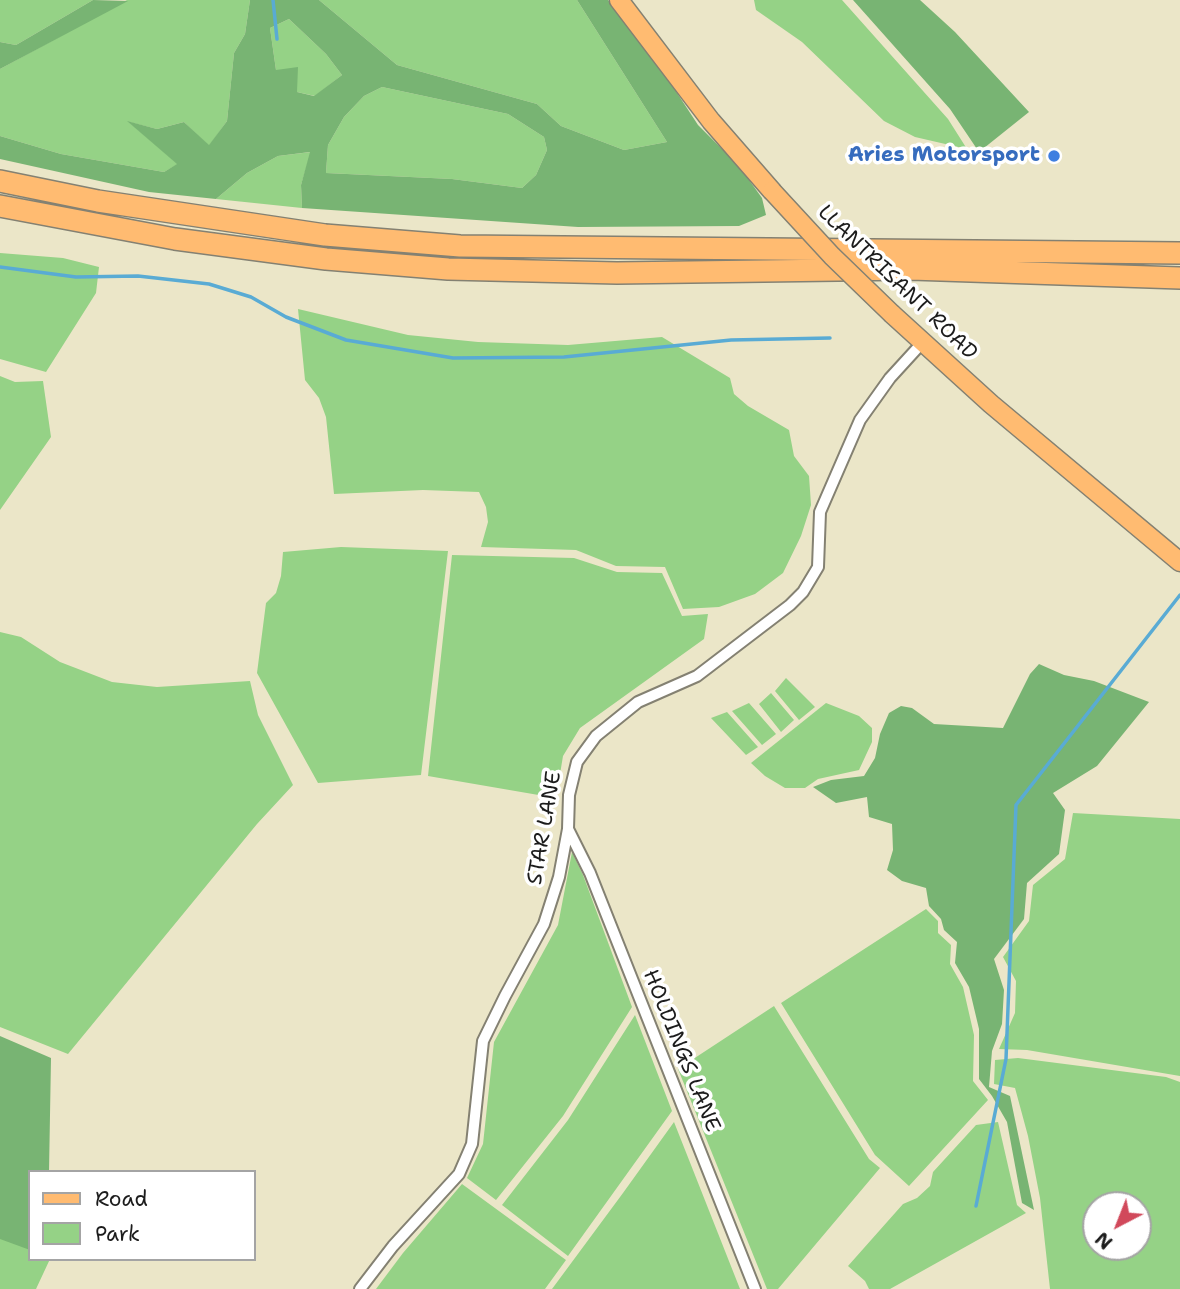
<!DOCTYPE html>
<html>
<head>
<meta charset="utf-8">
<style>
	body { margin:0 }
	#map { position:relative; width:1180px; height:1289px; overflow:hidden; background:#ebe6c8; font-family:"Shantell Sans",sans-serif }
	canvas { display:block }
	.legend { position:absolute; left:28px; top:1170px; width:228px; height:91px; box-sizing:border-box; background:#fff; border:2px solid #a4a4a4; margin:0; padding:9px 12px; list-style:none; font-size:21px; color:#1c1c1c }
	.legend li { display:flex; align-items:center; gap:14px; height:35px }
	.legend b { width:35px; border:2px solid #a4a4a4 }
	.north { position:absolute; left:1082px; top:1191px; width:70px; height:70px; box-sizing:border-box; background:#fff; border:2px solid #a4a4a4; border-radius:50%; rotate:222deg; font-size:19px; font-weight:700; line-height:28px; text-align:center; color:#1c1c1c }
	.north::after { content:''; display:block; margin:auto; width:24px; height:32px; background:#d1495b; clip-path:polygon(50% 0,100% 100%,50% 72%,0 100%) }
</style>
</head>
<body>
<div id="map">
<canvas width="1180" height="1289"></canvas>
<ul class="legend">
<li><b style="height:9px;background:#ffbb71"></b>Road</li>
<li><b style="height:19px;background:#95d286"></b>Park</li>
</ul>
<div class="north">N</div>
</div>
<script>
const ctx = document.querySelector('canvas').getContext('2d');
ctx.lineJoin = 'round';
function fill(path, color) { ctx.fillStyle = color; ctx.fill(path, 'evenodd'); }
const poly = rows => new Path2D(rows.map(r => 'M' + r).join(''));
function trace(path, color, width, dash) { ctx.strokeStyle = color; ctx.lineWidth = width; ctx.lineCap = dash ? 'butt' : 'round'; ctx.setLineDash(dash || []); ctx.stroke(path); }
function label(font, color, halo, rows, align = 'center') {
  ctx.font = font + ' "Shantell Sans",sans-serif'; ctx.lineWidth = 7; ctx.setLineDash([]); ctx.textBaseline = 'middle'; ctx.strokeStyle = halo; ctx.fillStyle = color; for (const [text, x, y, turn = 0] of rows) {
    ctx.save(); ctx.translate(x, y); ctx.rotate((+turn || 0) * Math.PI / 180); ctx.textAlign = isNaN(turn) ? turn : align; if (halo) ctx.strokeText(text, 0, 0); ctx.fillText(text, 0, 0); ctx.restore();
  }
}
fill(poly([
	[0,0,93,0,16,45,0,42],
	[127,0,250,0,245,34,234,53,227,121,209,146,184,122,157,129,129,122,178,164,164,172,61,154,0,136,0,69],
	[319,0,577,0,667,142,624,150,561,126,537,104,397,65],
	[754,0,842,0,948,119,967,149,915,137,884,121,802,42,756,10],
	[289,19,326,54,342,75,315,96,297,92,276,70,270,28],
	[382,87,508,114,544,137,547,150,536,175,522,188,452,179,326,173,328,145,344,117,364,96],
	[311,152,301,185,302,208,216,199,247,173,278,156],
	[0,253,63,258,99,267,96,293,46,372,0,359],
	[298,309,408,335,478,342,568,345,662,337,730,378,734,394,748,406,789,430,794,456,809,476,811,505,801,536,783,573,755,594,719,607,683,609,665,567,616,566,576,550,481,547,488,522,486,507,479,492,423,490,334,494,326,417,319,398,305,380],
	[0,376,15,382,43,381,51,437,0,510],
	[341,547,448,551,421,775,318,783,257,673,266,603,276,593,281,576,283,552],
	[452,555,574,558,617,572,662,573,682,616,708,614,704,639,580,728,563,756,556,798,428,776],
	[0,632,21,637,60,662,112,682,157,687,250,681,258,715,293,785,257,824,68,1054,0,1027],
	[786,678,815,707,799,720,775,691],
	[771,693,794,720,781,732,759,704],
	[749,703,776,734,762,745,732,711],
	[826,703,859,716,872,728,872,742,859,770,818,779,805,788,785,788,765,776,751,763],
	[727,712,758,747,746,755,711,718],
	[1073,813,1180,819,1180,1076,1027,1050,999,1049,1015,1013,1016,981,1003,957,1029,921,1033,885,1065,859],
	[572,852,583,875,632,1007,563,1116,496,1200,467,1178,483,1144,494,1042,558,925],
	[926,909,938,921,938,933,951,945,950,964,963,987,974,1035,973,1081,988,1100,909,1186,875,1155,781,1003],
	[774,1006,869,1159,880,1168,778,1289,767,1289,678,1069],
	[635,1015,672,1111,568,1256,502,1205,568,1120],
	[1018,1058,1166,1077,1180,1082,1180,1289,1050,1289,1040,1198,1028,1136,1015,1088,994,1084,995,1060],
	[1096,1205,1138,1205,1138,1247,1096,1247],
	[674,1122,740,1289,552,1289,623,1193],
	[998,1122,1017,1205,1026,1213,890,1289,869,1289,865,1281,848,1266,903,1204,917,1198,930,1186,933,1172,976,1125],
	[462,1184,566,1260,545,1289,376,1289,403,1253],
	[0,1238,30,1249,30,1259,50,1259,36,1289,0,1289]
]), '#95d286');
fill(poly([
	[93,0,128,1,0,69,0,42,16,45],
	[250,0,319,0,397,65,537,104,561,126,624,150,667,142,577,0,608,0,664,73,698,125,739,166,762,198,766,215,739,226,578,227,302,208,301,185,310,152,278,156,247,173,216,199,149,192,0,159,0,136,61,154,164,172,177,164,127,121,157,129,184,122,209,145,227,121,234,53,245,34],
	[289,19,326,54,342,75,314,96,297,92,298,67,276,70,270,28],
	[382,87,508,114,544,137,547,150,536,175,522,188,452,179,326,173,328,145,344,117,364,96],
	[853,0,920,0,955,32,1029,112,979,152,950,109],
	[1039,664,1064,675,1094,681,1149,702,1097,766,1053,793,1065,810,1059,854,1027,883,1024,919,994,959,1004,990,1002,1024,992,1051,989,1087,1010,1096,1034,1210,1022,1203,1007,1122,992,1096,979,1079,979,1029,969,987,955,963,957,942,944,930,941,919,929,906,926,888,902,881,887,870,893,850,892,824,869,817,867,797,836,803,813,787,831,780,864,776,875,758,880,734,889,713,901,706,912,708,934,724,1003,728,1030,674],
	[0,1036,51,1058,49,1172,30,1172,30,1250,0,1239]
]), '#78b473');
trace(poly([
	[273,0,277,39],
	[0,267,76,277,138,276,209,284,251,297,286,317,346,340,453,358,564,357,731,340,830,338],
	[976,1206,1006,1059,1016,805,1180,595]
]), '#59abd4', 3.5);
const street = poly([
	[568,829,590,873,755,1289],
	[360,1289,393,1246,459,1174,472,1144,483,1041,505,996,544,924,559,877,568,829,569,795,577,762,596,736,638,702,697,676,790,605,803,592,818,567,820,512,860,420,890,378,922,343]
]);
const primary = poly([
	[619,0,711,121,772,191],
	[892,314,991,404,1180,562]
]);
const highway = poly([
	[0,181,98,201,325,235,460,246,1180,253],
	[0,206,175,239,326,259,448,269,617,273,911,269,1180,278]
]);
trace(street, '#848172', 14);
trace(primary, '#848172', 21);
trace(highway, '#848172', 24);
trace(street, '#fff', 10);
trace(primary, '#ffbb71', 18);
trace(highway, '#ffbb71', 21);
const primaryBridge = poly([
	[772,191,832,256,892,314]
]);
trace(primaryBridge, '#848172', 21, []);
trace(primaryBridge, '#ffbb71', 18);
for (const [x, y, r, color] of [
	[1054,156,7,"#3f7fe0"]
]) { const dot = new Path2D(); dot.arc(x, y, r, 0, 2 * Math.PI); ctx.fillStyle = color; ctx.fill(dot); trace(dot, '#fff', 2.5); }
label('bold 21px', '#366cbe', '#fff', [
	["Aries Motorsport",1040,156]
], 'right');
label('21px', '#1c1c1c', '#fff', [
	["LLANTRISANT ROAD",897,283,44],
	["STAR LANE",545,828,-80],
	["HOLDINGS LANE",681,1051,68]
]);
</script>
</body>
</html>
